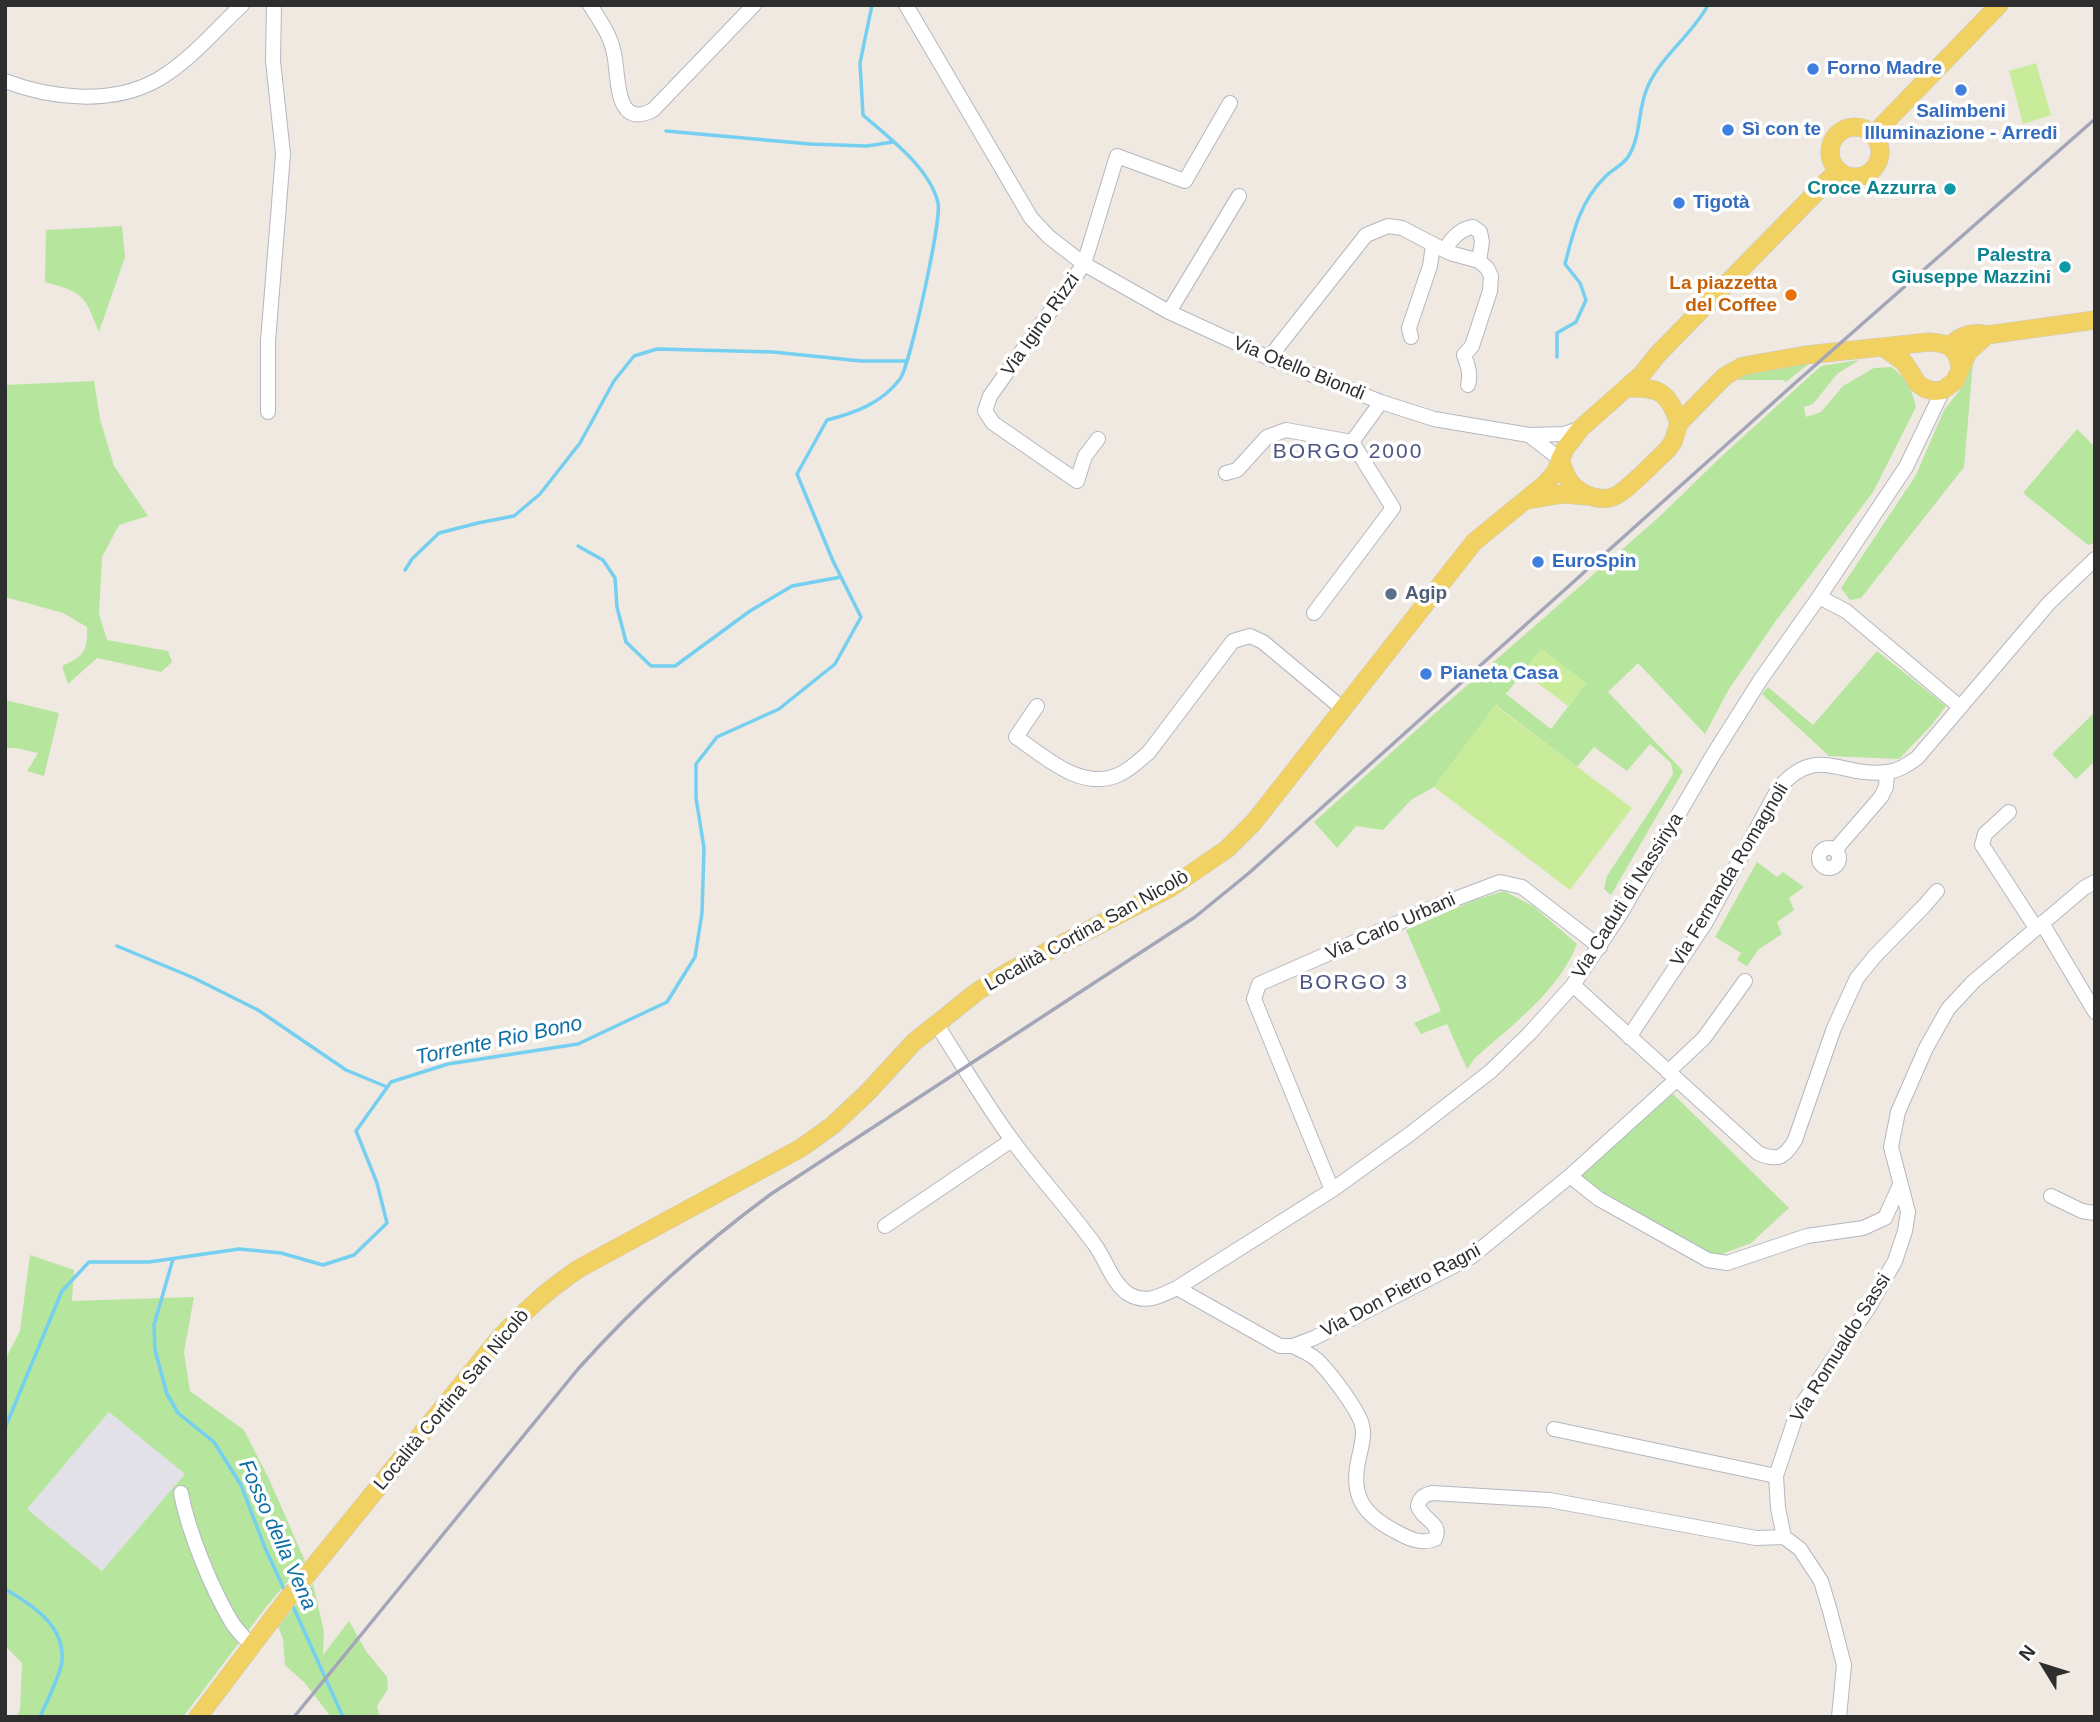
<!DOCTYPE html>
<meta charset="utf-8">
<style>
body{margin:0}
#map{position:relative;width:2100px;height:1722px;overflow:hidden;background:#efe9e1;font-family:Arial,sans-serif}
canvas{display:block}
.frame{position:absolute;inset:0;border:7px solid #2e2e2e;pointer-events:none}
.north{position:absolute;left:2009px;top:1631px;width:70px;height:70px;-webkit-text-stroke:5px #fff;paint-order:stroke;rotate:308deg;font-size:19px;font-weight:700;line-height:28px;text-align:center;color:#2e2e2e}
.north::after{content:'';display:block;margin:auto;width:24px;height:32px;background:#2e2e2e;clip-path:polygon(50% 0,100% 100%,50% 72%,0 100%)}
</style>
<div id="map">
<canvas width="2100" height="1722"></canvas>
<div class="frame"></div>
<div class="north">N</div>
</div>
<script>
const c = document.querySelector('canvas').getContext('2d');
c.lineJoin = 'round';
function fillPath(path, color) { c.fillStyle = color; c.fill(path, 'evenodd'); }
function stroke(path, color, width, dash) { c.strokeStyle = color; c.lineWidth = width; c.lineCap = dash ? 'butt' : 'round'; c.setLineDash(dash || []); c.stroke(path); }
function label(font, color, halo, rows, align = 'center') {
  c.font = font + ' Arial,sans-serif'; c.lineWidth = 7; c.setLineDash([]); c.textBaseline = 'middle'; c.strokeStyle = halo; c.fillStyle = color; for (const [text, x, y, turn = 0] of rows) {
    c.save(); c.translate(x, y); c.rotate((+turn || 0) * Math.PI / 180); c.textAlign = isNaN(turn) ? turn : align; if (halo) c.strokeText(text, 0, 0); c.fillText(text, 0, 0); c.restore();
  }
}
const industrial = new Path2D(`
 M109,1412L186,1474L102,1571L27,1509Z`);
const green = new Path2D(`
 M122,226L125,257L99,332C84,294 84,293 45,282L46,230Z
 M1859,360L1837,374L1813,404L1804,407L1806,417L1821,412L1843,386L1874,368L1892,367C1905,378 1913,391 1916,407L1873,492L1775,622L1729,689L1705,734L1638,663L1608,692L1683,771L1611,895L1604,889L1607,876L1657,800L1673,774L1671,763L1650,744L1627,771L1594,747L1577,767L1496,705L1434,787L1411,800L1383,830L1356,826L1337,848L1314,822L1432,716L1660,516L1723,455L1821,366ZM1541,649L1586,683L1551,729L1506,694Z
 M1811,362L1786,382L1783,380H1738L1752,370Z
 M1973,362L1964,467L1861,598L1850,600L1841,588L1916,475L1944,410L1960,390Z
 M94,381L100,419L114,466L148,516L119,525L102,557L99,614L107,640L168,651L172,662L161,672L97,658L68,684L62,666C83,656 88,653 87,627L63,613L5,597V385Z
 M2077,429L2095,447V543L2088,545L2023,493Z
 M1877,651L1946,706L1930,727L1899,759L1829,756L1762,694L1768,687L1813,725Z
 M5,700L59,713L44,776L27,771L38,753L16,748H5Z
 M2095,712V761L2076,779L2052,754Z
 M1757,862L1777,877L1783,872L1804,887L1789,898L1794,910L1777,922L1782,934L1759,949L1747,966L1737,960L1741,953L1715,937Z
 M1504,891L1533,906L1577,944C1559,991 1512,1025 1475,1058L1467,1069L1447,1024L1421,1034L1414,1023L1441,1011L1406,930L1475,900Z
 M1673,1094L1789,1208L1751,1243L1714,1257L1609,1201L1578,1176Z
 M30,1255L74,1270L72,1301L194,1297L184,1352L190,1391L244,1430L269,1479L305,1561L266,1607L183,1717H16L20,1710L22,1663L5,1646V1360L20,1331ZM109,1412L185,1474L102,1571L27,1509Z
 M313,1584L324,1632L323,1655L349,1621L366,1651L387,1677L388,1689L377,1706L380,1717H331L305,1683L285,1665L283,1639L278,1627Z`);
const pitch = new Path2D(`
 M2036,63L2051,115L2023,124L2009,71Z
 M1541,649L1586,683L1568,706L1523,672Z
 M1495,705L1632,808L1570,890L1434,787Z`);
const stream = new Path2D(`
 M666,131L810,144L867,146L893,142
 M1557,357V333L1576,322L1586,300L1580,283L1565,264C1573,233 1580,202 1604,178C1611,170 1622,166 1628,157C1642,135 1637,109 1648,86C1662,55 1692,35 1708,5
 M578,546L603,560L615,578L617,607L626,642L651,666H675L750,611L792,586L841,577
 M405,570L412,559L439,533L478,523L514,516L540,494L580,443L614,381L634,356L657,349L773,352L861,361H906
 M117,946L194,978L258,1010L346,1070L387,1087
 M173,1259L154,1325L155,1350L167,1394L178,1413L214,1442L241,1485L265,1548L285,1591
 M5,1428L62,1291L89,1262H149L239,1249L281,1253L323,1265L354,1255L387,1223L377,1183L356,1131L391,1082L448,1064L578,1044L667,1002L695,957L702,913L704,848L696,798V764L717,737L779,709L835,664L861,617L833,561L797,474L827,420C855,413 882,403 900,379C910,365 942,219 938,203C930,168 889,138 863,115L860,63L872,5
 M5,1589C32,1605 65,1625 62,1661C61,1674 46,1703 40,1717
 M292,1604L343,1717`);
const minor = new Path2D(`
 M590,5C599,19 609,33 613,49C620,72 612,131 653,110L754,5
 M906,5L1031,218L1049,237L1084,264L1169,312L1269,358L1381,402L1434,419L1529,435L1564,434L1581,428
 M5,81C52,99 112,105 157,80C189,62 215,30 242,5
 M1445,250C1451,239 1459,229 1473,227L1480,232L1482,242L1479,261
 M1169,312L1239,196
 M1411,337L1409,328L1430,266L1433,245
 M1269,358L1366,235L1388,226L1402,228L1450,253L1479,261L1487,268L1491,276L1490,291L1472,346L1464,355C1468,366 1471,374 1468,385
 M268,412V341L283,154L273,61L274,5
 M1530,436L1560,459
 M1098,439L1085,456L1077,481L993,423L985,411L990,396L1084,264L1117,156L1185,181L1230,103
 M1226,473L1237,470L1267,437L1286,430L1352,442L1381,402
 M1819,597L1846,611L1960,707
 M1314,613L1393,508L1352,442
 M1037,706L1016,737C1045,757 1081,791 1118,775C1130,770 1140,760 1149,752L1233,641L1250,636L1263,642L1343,709
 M2009,812L1985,834L1982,845L2036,928
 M1819 858a10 10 0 1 1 20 0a10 10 0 1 1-20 0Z
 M1835,850L1881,797L1886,787L1887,772
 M2042,923L2095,1012
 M1573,985L1758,1153C1778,1162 1785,1157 1795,1140L1834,1028L1857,978L1875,956L1925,905L1937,891
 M938,1022L942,1033C965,1069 987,1106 1012,1140C1038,1176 1069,1209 1095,1245C1106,1260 1112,1282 1127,1293C1145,1305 1160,1296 1177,1288L1332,1190L1410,1134L1491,1071L1530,1033L1573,985L1621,913L1713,755L1761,679L1819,597L1906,467L1943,390
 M1629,1037L1706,922L1778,789C1817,743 1840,778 1887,772C1898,771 1907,765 1917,758L2049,603L2095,559
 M1668,1072L1704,1038L1745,981
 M1570,1176L1599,1199L1708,1260L1727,1263L1807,1236L1863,1228L1885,1218L1900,1185
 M1332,1190L1254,999L1259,984L1439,905L1500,882L1522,887L1600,947
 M2051,1196L2082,1211L2095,1213
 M885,1226L1012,1140
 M1177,1288L1280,1346H1293L1314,1338L1471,1257L1570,1176L1676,1080
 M1293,1346C1302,1351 1314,1355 1320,1363C1331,1374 1359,1411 1362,1425C1365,1435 1361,1448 1359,1457C1350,1494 1362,1514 1395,1531C1407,1538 1421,1545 1435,1539C1443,1523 1422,1520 1418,1506C1420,1497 1424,1495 1432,1493L1549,1500L1756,1538L1784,1537L1800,1549L1821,1581L1830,1611L1844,1665L1839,1717
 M1554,1429L1776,1476
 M181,1493C188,1531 211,1587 231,1621C236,1630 245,1638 252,1646
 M1784,1537L1778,1508L1776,1476L1798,1410L1869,1307L1895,1261L1905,1231L1908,1212L1891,1147L1898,1112L1926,1048L1948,1009L1973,982L2084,888L2095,882`);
const major = new Path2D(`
 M1830 152a25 25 0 1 1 50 0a25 25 0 1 1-50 0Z
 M1873,135L1999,5
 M1949,346C1960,336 1973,331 1987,335L2095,320
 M1883,347L1904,362L1918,384L1926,389L1934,391L1943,390L1955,381L1968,352L1987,335
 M1679,423L1725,376L1743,366L1806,355L1929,342C1948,343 1957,347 1960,367
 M1560,459C1563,468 1565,477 1572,484C1582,496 1603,503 1617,495C1631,487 1654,462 1667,450L1673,442L1679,423C1668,392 1660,387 1628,388
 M1527,500L1563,494L1586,496
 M198,1717L285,1602L497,1341C522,1313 548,1289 580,1268L801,1148L833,1125L867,1093L914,1042L978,991L1008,972L1170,888L1227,849L1254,822L1474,542L1545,484L1555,473L1565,449L1581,428L1642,374L1658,354L1838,170`);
const rail = new Path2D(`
 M294,1717L578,1369C638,1302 699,1247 771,1194L1195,917L1249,873L1794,384L2095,119`);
const markers = [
 [1813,69,7,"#3f7fe0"],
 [1961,90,7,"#3f7fe0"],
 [1728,130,7,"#3f7fe0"],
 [1950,189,7,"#0f9aa8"],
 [1679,203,7,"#3f7fe0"],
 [2065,267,7,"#0f9aa8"],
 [1791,295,7,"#e8710a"],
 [1538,562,7,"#3f7fe0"],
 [1391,594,7,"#5c6f8a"],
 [1426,674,7,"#3f7fe0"]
];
const shopNames = [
 ["Forno Madre",1827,69],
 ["Salimbeni",1961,112,"center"],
 ["Illuminazione - Arredi",1961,134,"center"],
 ["Sì con te",1742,130],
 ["Tigotà",1693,203],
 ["EuroSpin",1552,562],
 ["Pianeta Casa",1440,674]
];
const cultureNames = [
 ["Croce Azzurra",1936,189],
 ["Palestra",2051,256],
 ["Giuseppe Mazzini",2051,278]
];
const foodNames = [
 ["La piazzetta",1777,284],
 ["del Coffee",1777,306]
];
const streetNames = [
 ["Via Igino Rizzi",1041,325,-55],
 ["Via Otello Biondi",1299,369,22],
 ["Via Fernanda Romagnoli",1730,875,-59],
 ["Via Caduti di Nassiriya",1628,896,-58],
 ["Via Carlo Urbani",1391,927,-24],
 ["Località Cortina San Nicolò",1087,931,-29],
 ["Via Don Pietro Ragni",1401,1291,-28],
 ["Via Romualdo Sassi",1841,1348,-58],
 ["Località Cortina San Nicolò",452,1400,-50]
];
const serviceNames = [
 ["Agip",1405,594]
];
const neighbourhoodNames = [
 ["BORGO 2000",1348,452],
 ["BORGO 3",1354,983]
];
const waterNames = [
 ["Torrente Rio Bono",499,1041,-12],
 ["Fosso della Vena",277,1535,66]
];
fillPath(industrial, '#e3e1e8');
fillPath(green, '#b6e59e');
fillPath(pitch, '#c9ec9a');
stroke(stream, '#75cff0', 3.5);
stroke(minor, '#b4b7c1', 16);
stroke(major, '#c9c9c9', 19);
stroke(minor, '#fff', 14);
stroke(major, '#f2d163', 18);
stroke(rail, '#a3a6b8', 3.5);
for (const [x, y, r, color] of markers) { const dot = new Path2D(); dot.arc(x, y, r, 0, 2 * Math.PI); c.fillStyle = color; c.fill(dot); stroke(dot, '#fff', 2.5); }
label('bold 19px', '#366cbe', '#fff', shopNames, 'left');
label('bold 19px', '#0d838f', '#fff', cultureNames, 'right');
label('bold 19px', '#c56008', '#fff', foodNames, 'right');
label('19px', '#2e2e2e', '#fff', streetNames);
label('bold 19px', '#4e5e75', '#fff', serviceNames, 'left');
c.letterSpacing = '2px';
label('21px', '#4d5680', '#fff', neighbourhoodNames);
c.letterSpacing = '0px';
label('italic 21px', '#0d6fa3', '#fff', waterNames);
</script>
